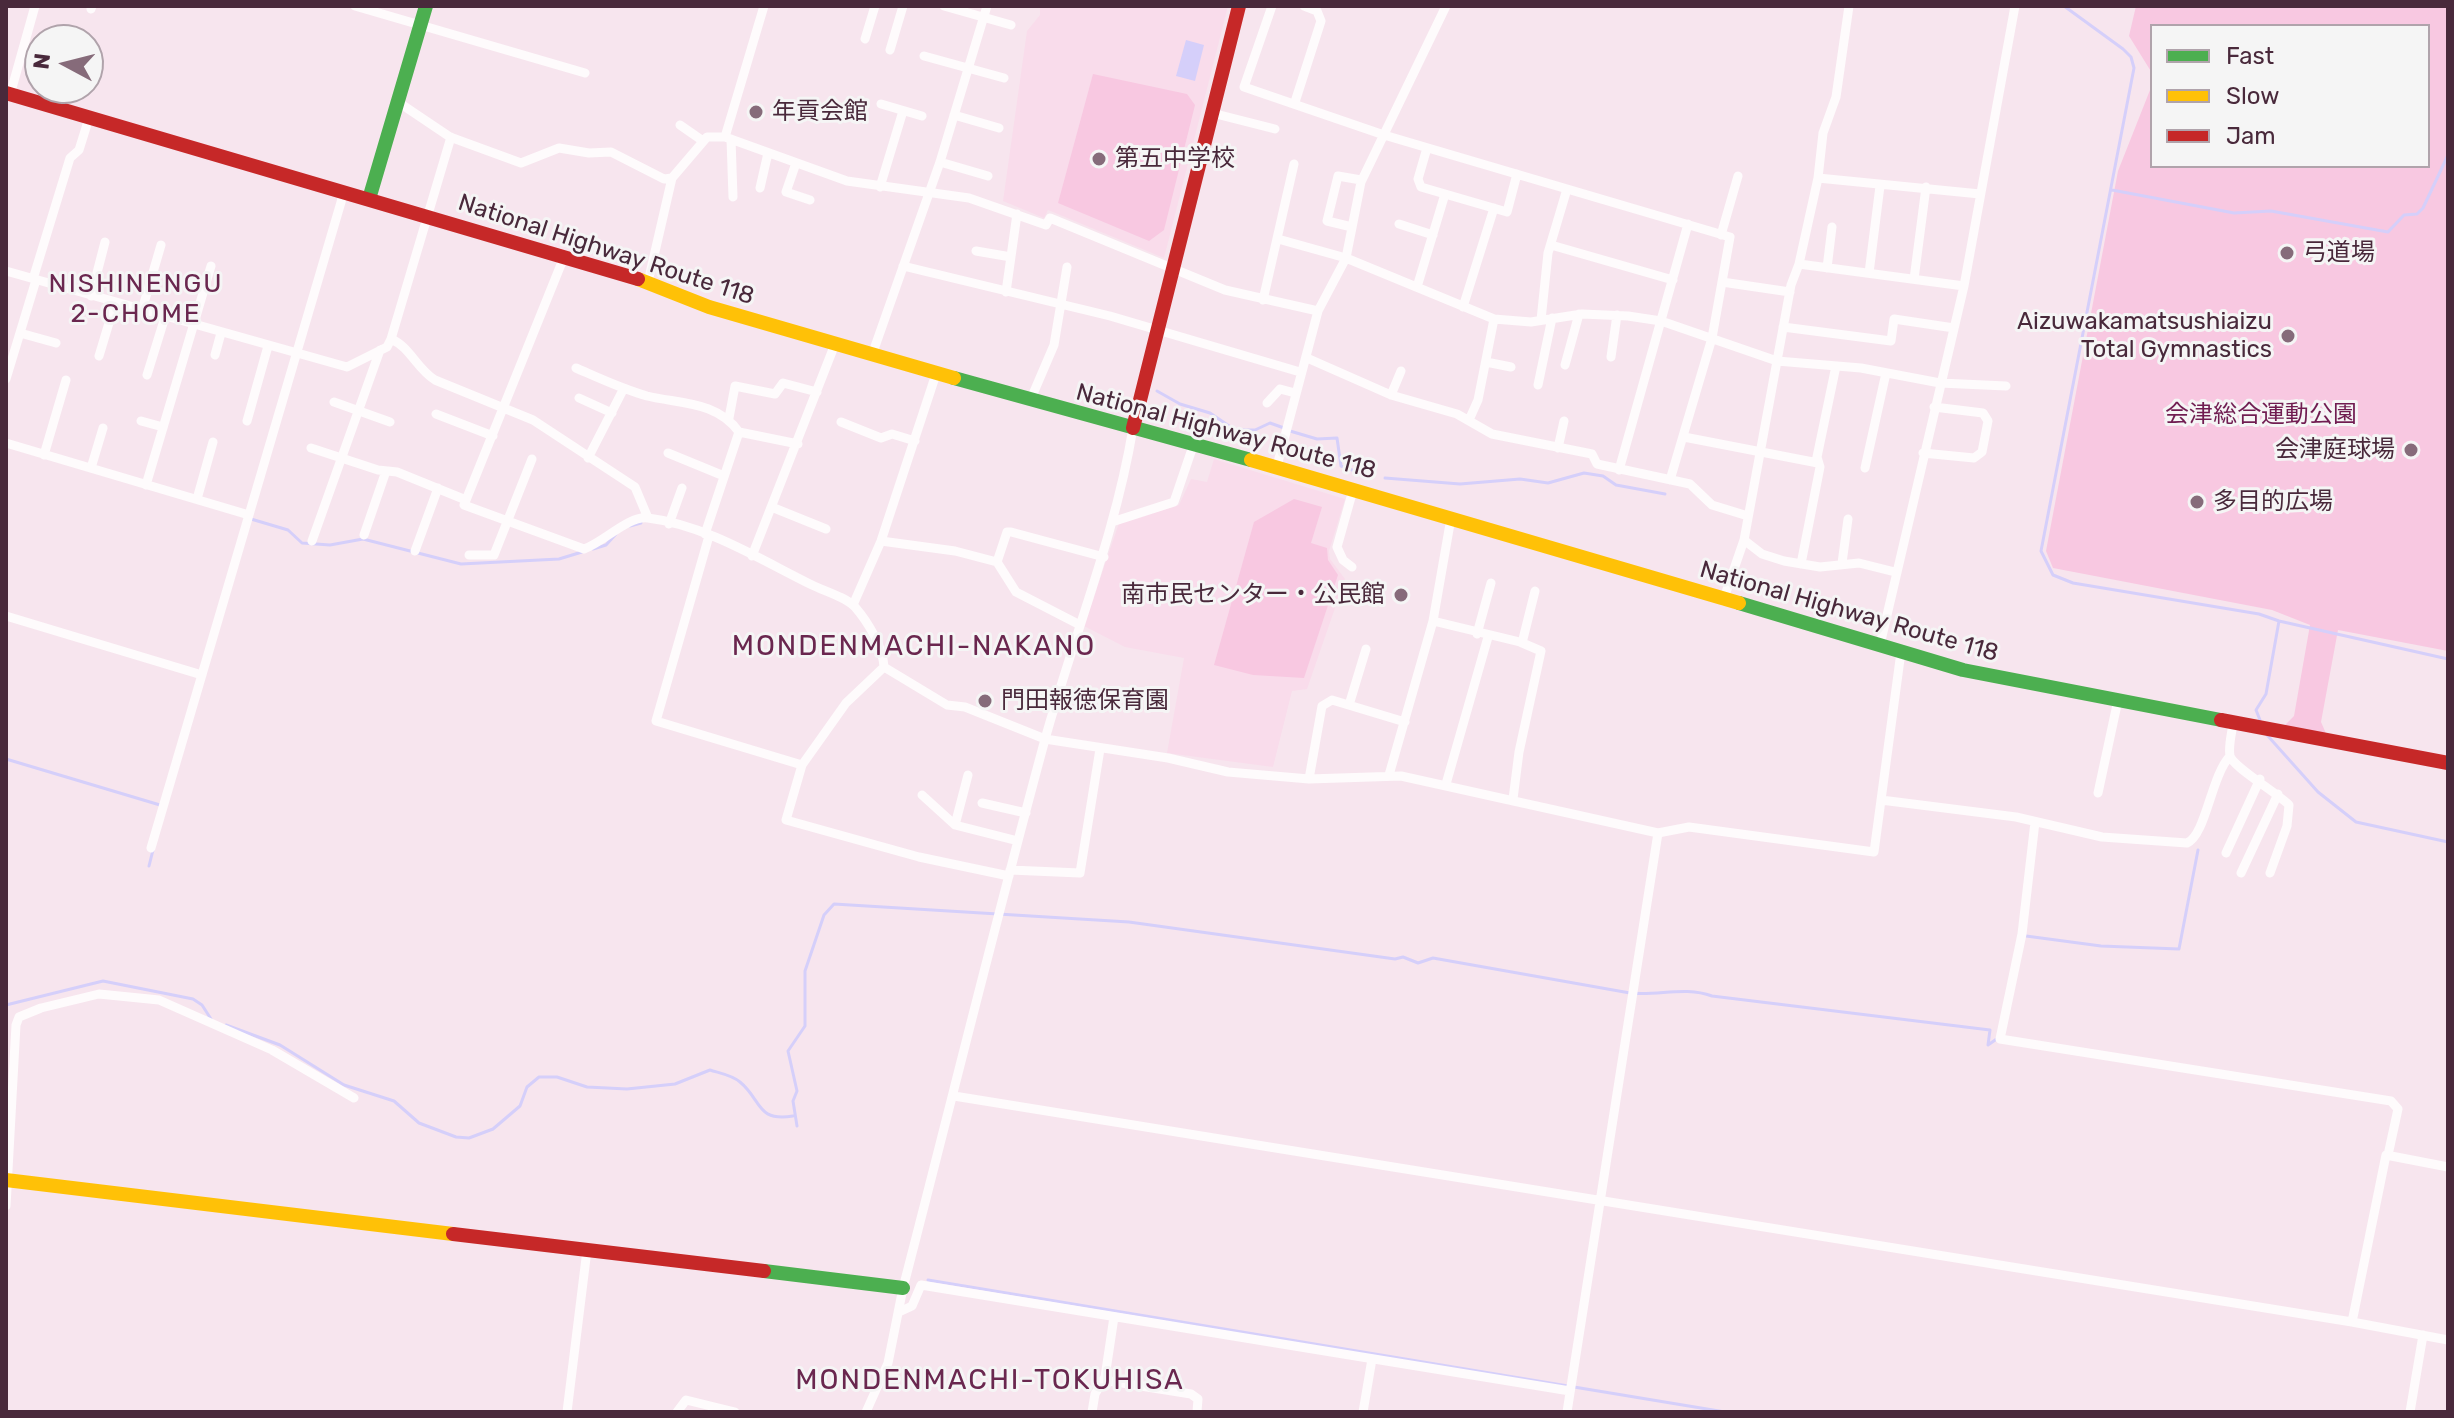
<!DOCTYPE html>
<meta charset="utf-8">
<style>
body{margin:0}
#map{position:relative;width:2454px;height:1418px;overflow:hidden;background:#f7e5ee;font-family:Rubik,sans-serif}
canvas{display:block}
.frame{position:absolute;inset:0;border:8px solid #49293b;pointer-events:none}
.legend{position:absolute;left:2150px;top:24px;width:280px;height:144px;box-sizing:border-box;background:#f5f5f5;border:2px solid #b0a3ab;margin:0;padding:10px 14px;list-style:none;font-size:24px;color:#49293b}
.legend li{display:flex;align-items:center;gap:16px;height:40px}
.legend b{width:40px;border:2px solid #b0a3ab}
.north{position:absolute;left:24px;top:24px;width:80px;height:80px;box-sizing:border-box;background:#f5f5f5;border:2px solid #b0a3ab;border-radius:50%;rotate:277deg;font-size:22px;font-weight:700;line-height:32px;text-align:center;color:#49293b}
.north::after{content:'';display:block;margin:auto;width:28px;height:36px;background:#866b7a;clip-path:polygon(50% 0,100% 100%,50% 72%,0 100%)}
</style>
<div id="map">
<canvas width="2454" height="1418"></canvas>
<div class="frame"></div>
<ul class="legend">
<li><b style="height:10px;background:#4caf50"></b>Fast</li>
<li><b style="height:10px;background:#ffc107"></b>Slow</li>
<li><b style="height:10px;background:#c62828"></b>Jam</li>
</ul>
<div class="north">N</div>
</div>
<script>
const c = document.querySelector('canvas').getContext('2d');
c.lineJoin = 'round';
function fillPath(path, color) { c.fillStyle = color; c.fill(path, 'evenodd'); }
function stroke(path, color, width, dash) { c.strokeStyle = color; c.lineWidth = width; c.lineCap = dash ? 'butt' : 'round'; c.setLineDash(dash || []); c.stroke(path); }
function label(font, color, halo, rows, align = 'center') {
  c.font = font + ' Rubik,"Noto Sans JP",sans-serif'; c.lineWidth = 6; c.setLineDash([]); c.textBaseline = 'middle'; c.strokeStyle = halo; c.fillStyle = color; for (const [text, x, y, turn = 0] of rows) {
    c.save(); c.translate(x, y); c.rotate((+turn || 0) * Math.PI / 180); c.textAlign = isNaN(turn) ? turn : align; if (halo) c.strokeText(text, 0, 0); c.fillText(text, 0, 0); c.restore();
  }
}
const built = new Path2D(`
 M1040,6H1228L1164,258L1048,210L1044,218L1003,201L1027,31L1040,15Z
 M1214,459L1345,499L1329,551L1330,559L1345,579L1307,689L1292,691L1273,767L1167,753L1184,658L1125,647L1084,626L1119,523L1179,505L1191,479L1207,482Z`);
const green = new Path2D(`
 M2136,6H2448V651L2338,630L2321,722L2328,738L2281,729L2294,716L2310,625L2272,610L2053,568L2046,551L2118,171L2152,85V166H2428V26H2152V73L2129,36Z
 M1093,74L1187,94L1195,105L1164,230L1149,241L1058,203Z
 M1294,499L1322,507L1311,543L1327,548L1328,560L1338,575L1304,678L1253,675L1214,665L1254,522Z`);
const water = new Path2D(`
 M1186,40L1204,45L1195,81L1176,76Z`);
const stream = new Path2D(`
 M2064,6L2123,49L2131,57L2134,68L2041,551L2053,575L2073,583L2259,614L2279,621L2448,659
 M2112,190L2234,213L2271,211L2388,232L2404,215L2417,214L2423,208L2448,155
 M1157,391L1180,404L1210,413L1235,430H1255L1270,423L1284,428
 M1290,431L1317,439L1337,438L1341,466L1352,470
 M1385,478L1460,484L1520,479L1548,483L1584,473L1603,476L1616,485L1665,494
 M251,519L288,530L302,543L330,545L363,539L461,564L559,559L582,552
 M630,526L641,523
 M593,549L606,545L616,534
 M2260,720L2256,710L2266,694L2279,621
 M2267,735L2318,792L2356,822L2448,842
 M6,759L160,805
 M149,866L153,850
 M2026,936L2101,946L2179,949L2198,850
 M6,1005L103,981L193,999L202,1005L211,1019
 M226,1025L280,1045L344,1085L394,1101L419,1123L456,1137L469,1138L493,1129L520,1106L527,1087L539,1077H557L587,1087L627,1089L675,1084L710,1070C719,1073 732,1075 740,1082C762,1100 756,1122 793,1116
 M797,1126L793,1101L797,1091L788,1051L805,1026V971L824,915L834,904L1129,922L1395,959L1403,957L1418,963L1433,958L1630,993C1659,996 1685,986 1712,996L1990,1030L1988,1045L1998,1038
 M928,1280L1725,1412`);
const street = new Path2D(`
 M355,6L585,73
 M944,6L1011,25
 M1272,6L1244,87L1384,135L1730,237L1712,338L1670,480
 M91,9L92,6
 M865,39L875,6
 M890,50L903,6
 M924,56L1004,78
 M10,95L35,6
 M398,102L450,137L521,163L559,148L589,153L611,152L664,179L672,178L707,137H725L847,181L969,198L1046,225L1050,218L1225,290L1318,311
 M1295,102L1321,21L1317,11L1304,6
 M881,104L922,116
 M1212,113L1275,129
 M954,115L999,128
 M680,125L703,141
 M725,137L764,6
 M731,139L733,197
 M1427,148L1418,179L1421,187L1507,212L1517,174
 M940,162L988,176
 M796,163L786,192L810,200
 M1818,178L1980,194
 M880,187L903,111
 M760,188L768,153
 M1399,224L1433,235
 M1352,227L1327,221L1338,176L1361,180
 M1721,235L1738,176
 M1278,239L1346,258L1494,319L1531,322L1582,314L1628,316L1661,321L1777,361L1861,368L1940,383L2006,386
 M1551,245L1673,280
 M976,251L1011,257
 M564,257L464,505L584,549C604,542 629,515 648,518C706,525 761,560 812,585C824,591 846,597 855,607C868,622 883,647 884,667L846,703L802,765
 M1799,264L1964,286
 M903,266L1110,316L1300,372
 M1827,268L1832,227
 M6,271L347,367L387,347L391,339L451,137
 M1869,273L1880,186
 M33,279L70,158L79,150L89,118
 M1914,279L1926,187
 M648,282L672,178
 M1722,282L1790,292
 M1417,287L1445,194
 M1006,292L1017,214
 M91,296L105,242
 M1263,300L1294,164
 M1463,307L1494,208
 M142,310L161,245
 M1541,320L1548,253L1567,189
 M1783,327L1891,341L1894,319L1954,328
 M20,333L56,343
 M391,339C410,347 417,369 435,380L533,420L635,487L648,518
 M215,355L221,333
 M872,355L940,162L987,6
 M99,356L115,303
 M1611,357L1617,315
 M1307,358L1391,395L1457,414L1492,434L1592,454L1597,464L1690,484L1712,505L1748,516
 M1486,362L1511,367
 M1565,365L1579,314
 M576,368C599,378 622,389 647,396C680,404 717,401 739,432L705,534
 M147,375L165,317
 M6,379L36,280
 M1538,385L1552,318
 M1391,395L1401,371
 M579,398L612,413
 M1030,401L1054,345L1067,267
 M334,402L390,422
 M1267,403L1280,389L1295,393
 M436,414L493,436
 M729,418L735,386L775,394L783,383L817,392
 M1469,420L1478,400L1494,319
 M141,421L163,427
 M247,421L268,346
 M841,422L881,438L892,434L915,441
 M739,432L798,444
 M1684,437L1818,463
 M6,443L249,515
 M311,448L378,470L397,472L466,500
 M1558,448L1564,421
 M668,453L724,476
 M1923,453L1974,458L1982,452L1988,421L1983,413L1934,407
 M44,455L66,380
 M588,458L624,388
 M1277,466L1318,311L1346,258L1361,182L1446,6
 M91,468L103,428
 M1865,468L1886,373
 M1619,470L1688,224
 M146,485L211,266
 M197,499L213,442
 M774,508L826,529
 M1115,521L1174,502L1193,446
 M669,524L682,488
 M364,535L386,471
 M709,536L656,721L802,765L786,820L919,857L1009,876
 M1744,540L1762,554L1784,561L1820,567L1859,563L1895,572
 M312,541L380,350
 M881,541L955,551L997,562L1016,592L1080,625
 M415,551L438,488
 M469,555H494L532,459
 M752,556L835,344
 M997,562L1007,532H1011L1104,557
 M1842,563L1848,519
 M1801,564L1820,467L1817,457L1836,366
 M1352,567L1343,560L1337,547L1353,490
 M1723,601L1744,540L1791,285L1799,264L1818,178L1823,133L1836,97L1849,6
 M853,605L881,541L936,374
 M6,616L202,675
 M1433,621L1520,642L1541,651L1519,752L1513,799
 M1477,634L1491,583
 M1522,643L1535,591
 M1880,645L1964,286L2015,6
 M884,667L947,705L965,707L1045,739L1168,758L1228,772L1309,779L1401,776L1658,833L1689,827L1874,852L1901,652
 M1349,705L1366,649
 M2233,723C2232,733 2228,746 2230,756C2233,767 2276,792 2289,805L2287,826L2270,873
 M1389,775L1433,621L1451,518
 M1309,779L1322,706L1332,700L1405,722
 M1446,784L1488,637
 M2098,793L2118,700
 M922,795L955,825L1018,841
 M1881,800L2016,817L2102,837L2187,843C2206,835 2211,776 2230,756
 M982,803L1026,813
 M2035,822L2022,934L2000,1039L2391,1101L2398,1109L2388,1155
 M955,825L968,775
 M151,848L344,192
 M2226,853L2260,779
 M1010,870L1080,873L1100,749
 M2241,873L2278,794
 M954,1096L2352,1322L2386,1155L2448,1167
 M6,1206L16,1025L19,1017L41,1008L99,994L159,1000L272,1050L354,1098
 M899,1312L912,1306L921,1285L1570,1391
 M2352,1322L2448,1340
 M1103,1380L1191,1394L1198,1399L1197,1412
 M567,1412L587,1250
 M677,1412L686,1400L735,1412
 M866,1412L888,1363L903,1288C950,1107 995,924 1044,743C1073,637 1115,537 1133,428
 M1092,1412L1095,1394L1105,1377L1114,1317
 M1363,1412L1372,1359
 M1567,1412L1658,833
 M2410,1412L2423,1335`);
const fast = new Path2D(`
 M369,199L426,6
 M954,378L1251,460
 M1739,603L1963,670L2221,720
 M764,1271L903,1288`);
const slow = new Path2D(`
 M638,279L709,307L954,378
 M1251,460L1739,603
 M6,1180L453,1234`);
const jam = new Path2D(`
 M6,93L638,279
 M1133,428L1239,6
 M2221,720L2448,763
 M453,1234L764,1271`);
const markers = [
 [756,112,8,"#866b7a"],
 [1099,159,8,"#866b7a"],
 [2287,253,8,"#866b7a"],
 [2288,336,8,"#866b7a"],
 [2411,450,8,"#866b7a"],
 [2197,502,8,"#866b7a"],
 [1401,595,8,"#866b7a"],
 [985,701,8,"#866b7a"]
];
const poiNames = [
 ["年貢会館",772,112],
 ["第五中学校",1115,159],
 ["弓道場",2303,253],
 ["Aizuwakamatsushiaizu",2272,322,"right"],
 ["Total Gymnastics",2272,350,"right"],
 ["会津庭球場",2395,450,"right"],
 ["多目的広場",2213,502],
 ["南市民センター・公民館",1385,595,"right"],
 ["門田報徳保育園",1001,701]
];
const streetNames = [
 ["National Highway Route 118",606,250,18],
 ["National Highway Route 118",1226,432,15],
 ["National Highway Route 118",1849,612,16]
];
const parkNames = [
 ["会津総合運動公園",2261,415]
];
const neighbourhoodNames = [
 ["NISHINENGU",136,284],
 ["2-CHOME",136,314]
];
const quarterNames = [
 ["MONDENMACHI-NAKANO",914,647],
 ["MONDENMACHI-TOKUHISA",990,1381]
];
fillPath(built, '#f9dceb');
fillPath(green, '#f8c8e1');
fillPath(water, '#d5cffa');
stroke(stream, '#d5cffa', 3);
stroke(street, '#fefbfc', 9);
stroke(fast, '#4caf50', 14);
stroke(slow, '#ffc107', 14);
stroke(jam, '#c62828', 14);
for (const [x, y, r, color] of markers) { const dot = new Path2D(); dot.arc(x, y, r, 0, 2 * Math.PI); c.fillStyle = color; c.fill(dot); stroke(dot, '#f5f5f5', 3); }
label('24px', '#49293b', '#f5f5f5', poiNames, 'left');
label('24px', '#49293b', '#f5f5f5', streetNames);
label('24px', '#701c51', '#f5f5f5', parkNames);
c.letterSpacing = '2px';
label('26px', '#6a274f', '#f5f5f5', neighbourhoodNames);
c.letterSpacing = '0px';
c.letterSpacing = '2px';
label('28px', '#6a274f', '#f5f5f5', quarterNames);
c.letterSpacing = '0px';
</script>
